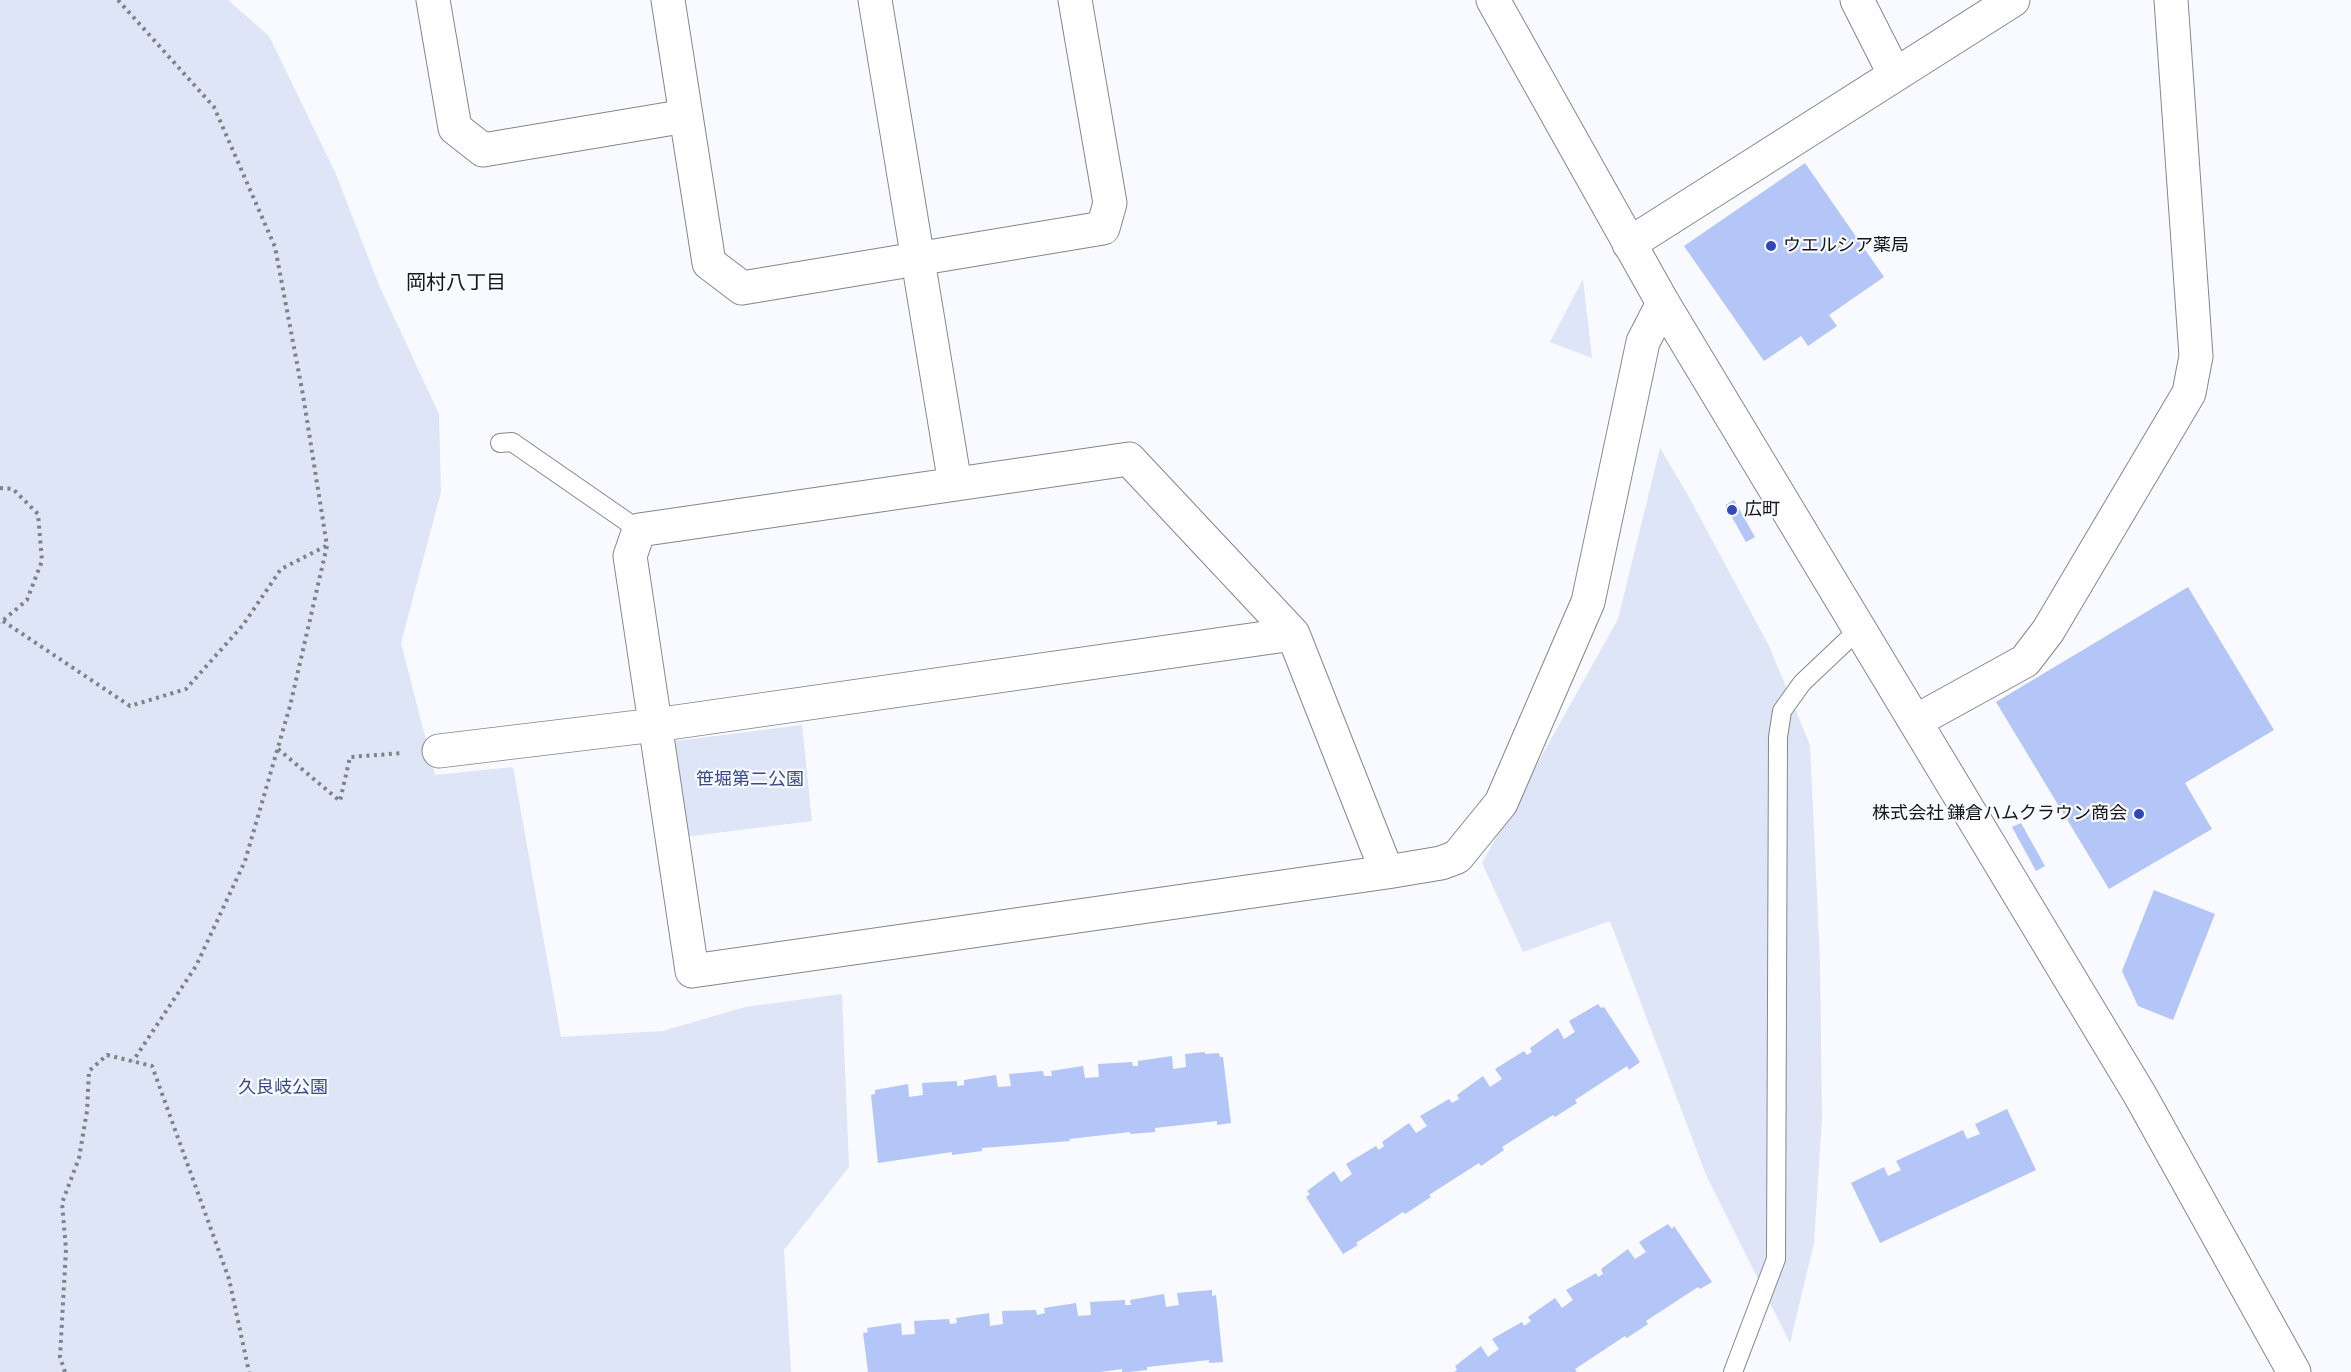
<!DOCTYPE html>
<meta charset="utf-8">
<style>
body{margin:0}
canvas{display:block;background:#f8faff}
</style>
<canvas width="2351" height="1372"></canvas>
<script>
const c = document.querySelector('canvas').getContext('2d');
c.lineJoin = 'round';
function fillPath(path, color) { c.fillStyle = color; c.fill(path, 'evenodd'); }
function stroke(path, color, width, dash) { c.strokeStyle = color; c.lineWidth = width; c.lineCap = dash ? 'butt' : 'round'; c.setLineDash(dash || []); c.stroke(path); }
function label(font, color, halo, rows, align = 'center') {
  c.font = font + ' "Alegreya Sans","Noto Sans JP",sans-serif'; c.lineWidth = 4.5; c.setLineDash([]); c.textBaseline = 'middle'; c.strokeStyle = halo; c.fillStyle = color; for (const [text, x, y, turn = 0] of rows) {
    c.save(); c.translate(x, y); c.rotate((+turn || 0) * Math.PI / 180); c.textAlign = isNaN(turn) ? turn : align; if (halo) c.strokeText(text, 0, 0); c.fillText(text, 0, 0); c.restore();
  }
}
const green = new Path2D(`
 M0,0H228L269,36L335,172L379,285L439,414L441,492L401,643L435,775L513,767L561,1037L663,1031L745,1007L842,994L849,1167L784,1250L791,1372H0Z
 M1583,279L1592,358L1550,342Z
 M1660,448L1689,497L1769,646L1810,745L1820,962L1822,1118L1814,1243L1790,1343L1706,1175L1610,921L1523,952L1482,863L1618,619Z
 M802,725L812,821L676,838L668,742Z`);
const building = new Path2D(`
 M1805,163L1884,277L1829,315L1837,326L1808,346L1801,336L1764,361L1684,246Z
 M1734,500L1755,537L1746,542L1725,505Z
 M2188,587L2274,730L2185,783L2212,829L2109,889L1996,702Z
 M2021,823L2045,866L2036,871L2012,827Z
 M2154,890L2215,914L2173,1020L2138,1006L2122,971Z
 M1598,1004L1601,1008L1604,1007L1640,1062L1629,1070L1627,1066L1575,1100L1577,1103L1555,1117L1553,1115L1502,1147L1504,1150L1481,1166L1479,1163L1429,1195L1431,1197L1405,1214L1403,1212L1356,1243L1358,1245L1343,1254L1306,1197L1310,1194L1307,1191L1334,1171L1341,1182L1352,1174L1346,1164L1376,1146L1379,1150L1384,1146L1382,1142L1409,1123L1416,1133L1427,1126L1420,1116L1449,1099L1452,1103L1459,1099L1457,1095L1483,1076L1490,1087L1502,1079L1495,1069L1524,1051L1527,1055L1532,1052L1530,1048L1558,1028L1564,1039L1575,1032L1569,1021Z
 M1205,1052V1054L1219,1053L1220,1057H1223L1231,1123L1217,1125V1121L1155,1128V1132L1130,1134V1132L1069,1139L1070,1141L982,1148V1151L952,1155V1152L878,1163L871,1095L875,1094V1090L908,1084L909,1097L923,1095L922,1083L957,1081V1086L964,1085V1080L996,1075L998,1087L1011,1086L1009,1074L1043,1071L1044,1076H1052L1051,1071L1083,1066L1085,1078L1099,1077L1098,1064L1132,1062L1133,1066H1138V1061L1172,1056L1173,1069L1186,1067L1185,1054Z
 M2007,1109L2036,1170L1880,1243L1851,1183L1884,1167L1888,1176L1901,1170L1896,1161L1963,1130L1967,1139L1980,1134L1975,1124Z
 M1668,1224L1672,1229L1674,1226L1712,1282L1700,1289L1698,1287L1646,1321L1648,1324L1627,1338L1625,1336L1575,1369L1577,1372H1454L1457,1370L1455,1366L1481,1346L1488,1357L1499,1349L1492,1339L1522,1322L1524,1326L1531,1321L1528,1317L1555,1298L1562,1308L1573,1300L1566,1290L1596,1273L1598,1277L1603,1274L1601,1269L1628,1249L1635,1259L1646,1252L1639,1242Z
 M1212,1290V1296L1216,1295L1223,1362L1209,1363V1360L1147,1367V1370L1129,1372H1122V1369L1100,1372H868L863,1333L868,1332L867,1328L901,1323L902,1335L915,1334L914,1321L949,1319L950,1324L957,1323L956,1318L989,1313L990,1326L1003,1324L1002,1311L1036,1310L1037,1315L1045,1313L1044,1308L1076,1303L1078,1316L1091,1315L1090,1302L1125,1300V1305H1131L1130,1300L1164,1294L1166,1307L1179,1305L1177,1293Z`);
const path = new Path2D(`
 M118,0L214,107L275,247L303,395L327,546L290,706L245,861L196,966L133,1061
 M0,488L13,489L38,514L42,561L27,600L0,623
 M3,621L130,706L186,689L243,625L281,569L326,546
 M278,749L340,801L350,757L403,753
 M65,1372L60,1357L66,1249L62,1203L79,1158L87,1111L89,1071L107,1055L152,1066L229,1279L249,1372`);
const service = new Path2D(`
 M500,443L512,442L639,530
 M1733,1372L1776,1259L1778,737L1782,711L1802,683L1859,629`);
const minor = new Path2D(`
 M433,0L455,128L483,150L686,116
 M668,0L709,263L742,288L1103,228L1110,203L1075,0
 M875,0L955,484
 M1857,0L1895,75
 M1629,244L2013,0
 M439,751L655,725L1293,634
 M1387,872L1293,634L1129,459L639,530L630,556L692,971L1387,872L1441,863L1457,857L1501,803L1588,602L1643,342L1663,303`);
const tertiary = new Path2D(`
 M1493,0L1663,303L2140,1095L2294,1372
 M1916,721L2025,661L2048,631L2189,393L2196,356L2171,0`);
const markers = [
 [1771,246,6,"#3347b9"],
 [1732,510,6,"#3347b9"],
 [2139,814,6,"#3347b9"]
];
const poiNames = [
 ["ウエルシア薬局",1783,246],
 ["広町",1744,510],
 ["株式会社 鎌倉ハムクラウン商会",2127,814,"right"]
];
const parkNames = [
 ["笹堀第二公園",750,780],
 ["久良岐公園",283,1088]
];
const neighbourhoodNames = [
 ["岡村八丁目",456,283]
];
fillPath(green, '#dee5f7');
fillPath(building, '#b4c5f8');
stroke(service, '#84878d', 20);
stroke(minor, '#84878d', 35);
stroke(tertiary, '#84878d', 35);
stroke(path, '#818286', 4, [3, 4.5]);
stroke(service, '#fff', 18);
stroke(minor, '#fff', 33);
stroke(tertiary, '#fff', 33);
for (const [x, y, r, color] of markers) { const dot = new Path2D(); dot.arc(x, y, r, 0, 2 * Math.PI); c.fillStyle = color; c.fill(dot); stroke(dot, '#f8faff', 2); }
label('18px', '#151618', '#f8faff', poiNames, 'left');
label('18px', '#394a88', '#f8faff', parkNames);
label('20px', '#151618', '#f8faff', neighbourhoodNames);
</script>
